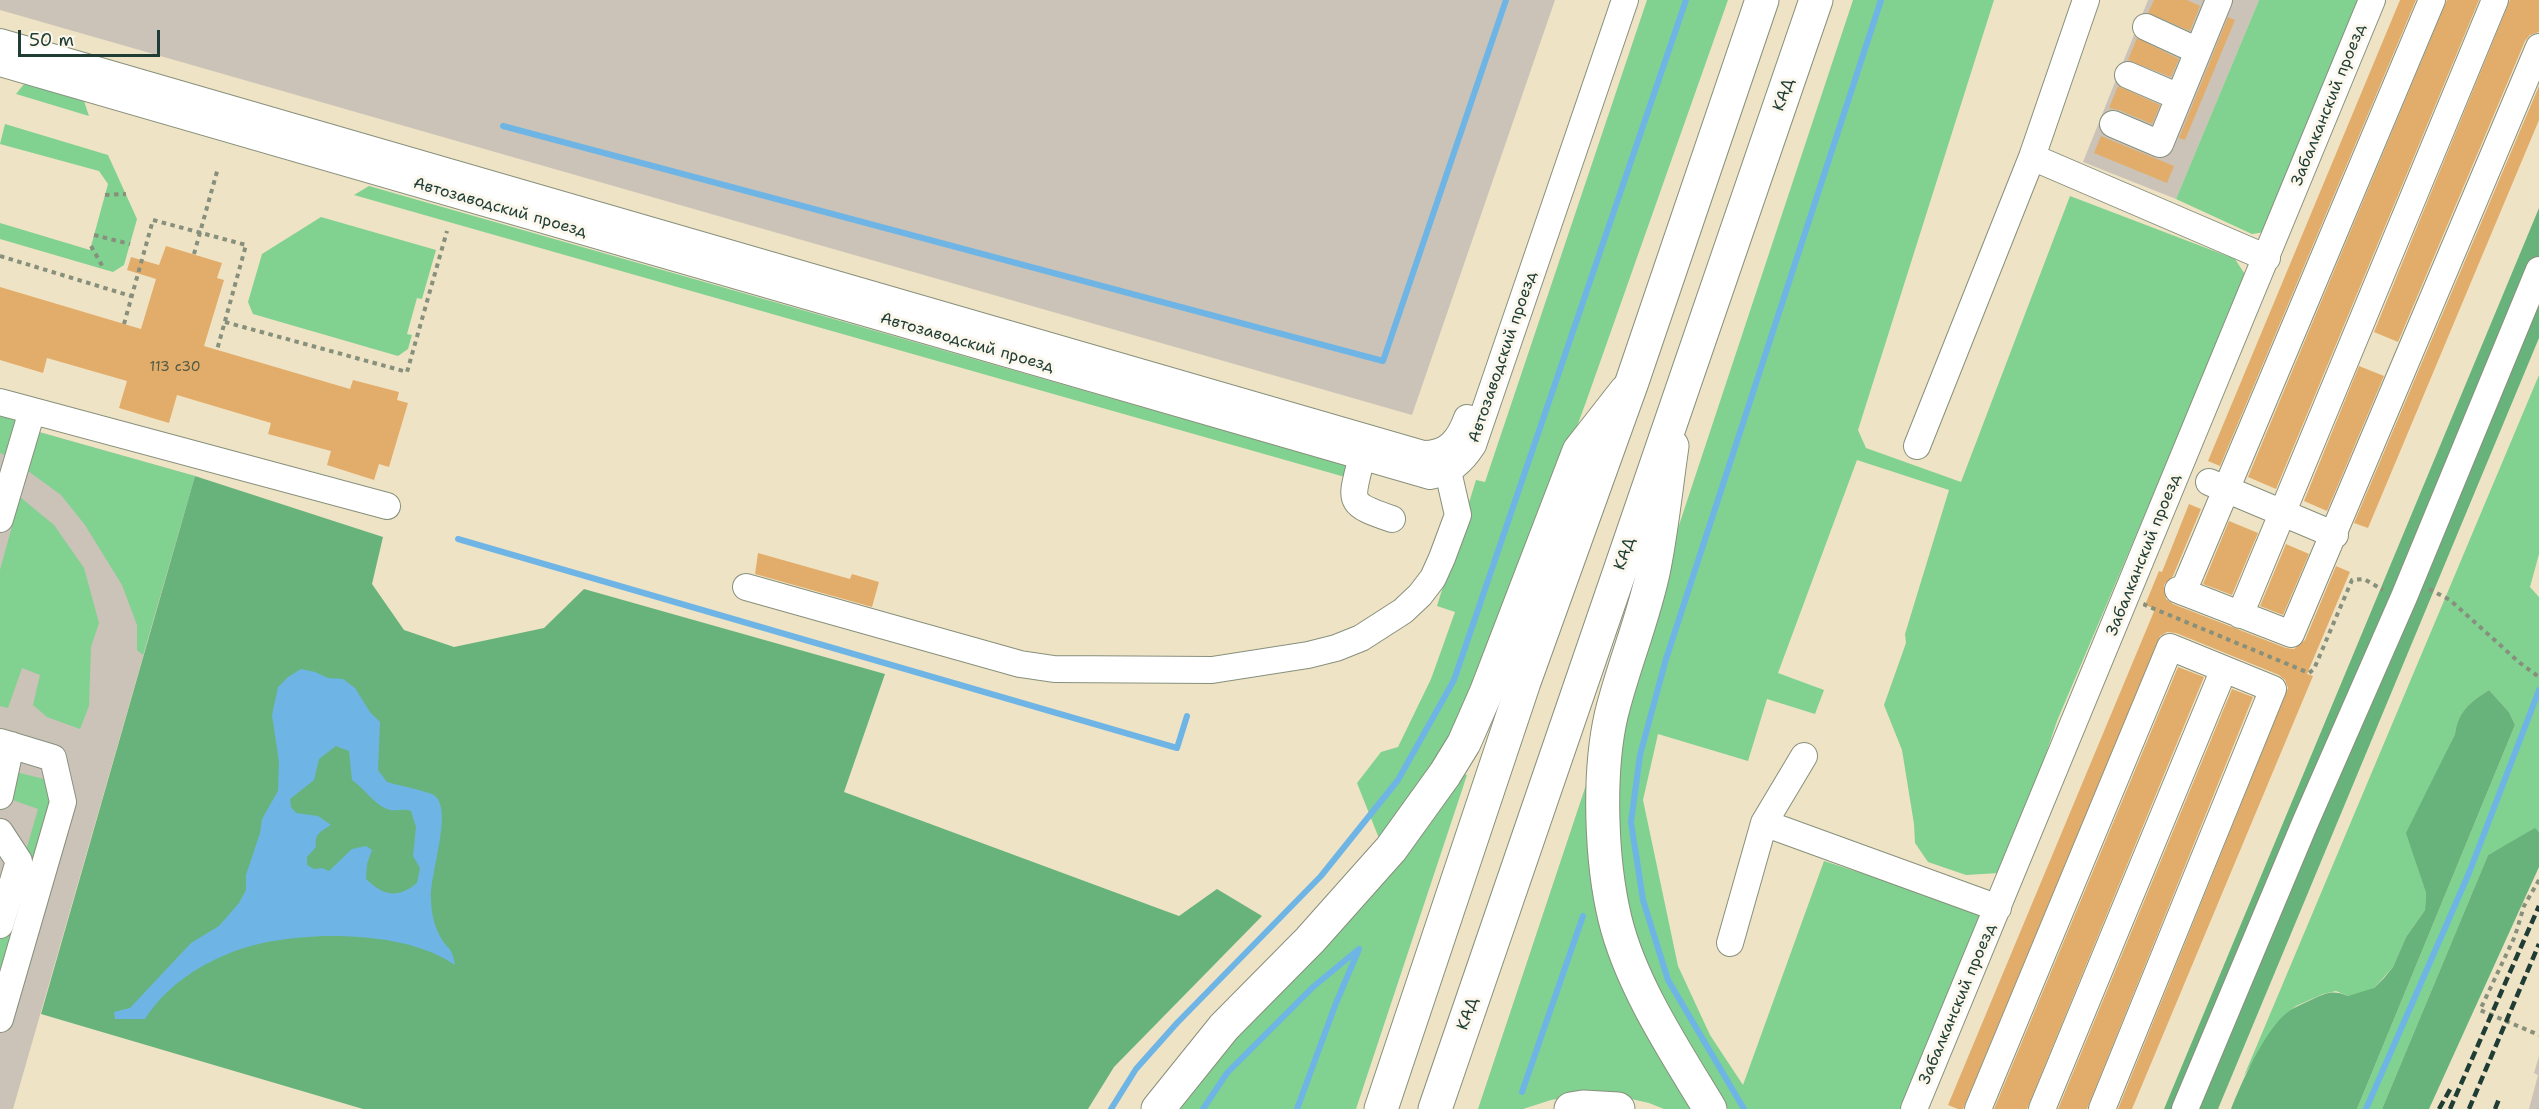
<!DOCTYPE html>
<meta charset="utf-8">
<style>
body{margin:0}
#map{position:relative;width:2539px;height:1109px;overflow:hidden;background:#efe3c5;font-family:"Shantell Sans",sans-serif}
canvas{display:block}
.scale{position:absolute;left:18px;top:30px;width:142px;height:27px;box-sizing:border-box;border:3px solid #1f3d34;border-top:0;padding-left:8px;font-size:18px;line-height:21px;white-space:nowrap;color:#1f3d34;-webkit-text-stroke:4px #fbf7ec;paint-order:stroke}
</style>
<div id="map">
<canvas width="2539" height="1109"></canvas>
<div class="scale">50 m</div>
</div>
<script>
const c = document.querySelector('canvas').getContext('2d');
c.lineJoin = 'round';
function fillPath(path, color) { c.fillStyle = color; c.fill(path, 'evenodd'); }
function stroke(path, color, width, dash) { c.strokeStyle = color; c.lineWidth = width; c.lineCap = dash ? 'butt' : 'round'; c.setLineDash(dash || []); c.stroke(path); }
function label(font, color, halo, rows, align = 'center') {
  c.font = font + ' "Shantell Sans",sans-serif'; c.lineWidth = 6; c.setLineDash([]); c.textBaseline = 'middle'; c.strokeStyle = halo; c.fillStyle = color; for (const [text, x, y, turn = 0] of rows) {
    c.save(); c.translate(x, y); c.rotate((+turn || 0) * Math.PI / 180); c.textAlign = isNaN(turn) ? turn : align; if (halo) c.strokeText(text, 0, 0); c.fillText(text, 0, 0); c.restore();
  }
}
const industrial = new Path2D(`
 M0,0H1555L1412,415L0,10Z
 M2148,0H2259L2176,199L2083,162Z
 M0,421L195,476L13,1109H0Z
 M2539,1056V1109H2529L2538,1075L2534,1073Z`);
const green = new Path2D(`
 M1647,0H1728L1586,402L1492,656L1448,752L1382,846L1357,783L1381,752L1398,747L1431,679L1455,612L1437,606L1476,480L1485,482Z
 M1853,0H1994L1858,430L1866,448L1961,482L2070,196L2235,259L2246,276L2057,721L2014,848L1999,873L1966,875L1928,862L1915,843L1914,824L1902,750L1884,705L1906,643L1905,634L1949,490L1857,460L1778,673L1824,690L1815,714L1767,699L1748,761L1658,734L1643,800L1678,966L1710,1035L1743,1085L1824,861L1976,910L1983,919L1905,1109H1728L1649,985L1618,871L1614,788L1637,652Z
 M2259,0H2366L2265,232L2252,234L2176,199Z
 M24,84L84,101L89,116L16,94Z
 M5,124L108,155L137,219L124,265L113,272L0,239V223L90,250L108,184L99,171L0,144Z
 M369,186L1351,467L1352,479L354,195Z
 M321,217L436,250L422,299L417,298L407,334L412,335L408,349L398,356L253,314L248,302L262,254Z
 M2539,375V554L2530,587L2539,597V832L2535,829L2488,855L2382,1109H2357L2515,725L2509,712L2489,690C2470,702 2458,711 2455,734L2415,817L2417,865L2426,893L2425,910L2406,937L2393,967L2374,988L2361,994L2348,996L2336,991L2323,994L2296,1006L2284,1015L2275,1026L2244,1076Z
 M0,410L19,418L9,457L0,453Z
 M39,432L195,476L143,655L137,650V625L122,585L85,525L61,495L28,471Z
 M20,497L54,525L84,568L99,623L91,647L89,706L80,729L47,717L33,705L40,675L22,668L8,708L0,706V570Z
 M16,772L44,779L54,813L0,995V941L38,809L7,798Z
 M1463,774L1467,775L1356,1109H1174C1196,1084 1217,1057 1240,1033C1318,950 1405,873 1463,774Z
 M1586,785L1592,787L1594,836L1697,1109H1664L1649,1103L1618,1096L1585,1094L1551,1100L1523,1109H1478Z`);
const forest = new Path2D(`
 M2539,208V338L2218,1109H2164Z
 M195,476L383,537L372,584L404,630L454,647L544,628L584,589L885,674L844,792L1179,916L1217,889L1262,916L1114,1067L1088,1109H363L41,1014Z
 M2489,690L2509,712L2515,725L2357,1109H2231C2242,1081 2263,1035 2284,1015C2293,1007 2303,1004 2313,999C2327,992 2334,990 2348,996L2374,988L2384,978L2393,967L2406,937L2425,910L2426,893L2406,833L2455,734C2458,711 2470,702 2489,690Z
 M2535,828L2539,832V867L2429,1109H2382L2488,855Z`);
const water = new Path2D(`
 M301,669L315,672L328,678L343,679L355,688L370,712L380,722L378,770L387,782C396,785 429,791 435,796C453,811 430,873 431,898C431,912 434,926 441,938C449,951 452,947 455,965C404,928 287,929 230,953C195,967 165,988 145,1019H115L114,1012L130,1008L191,943L219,926L239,903L246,890V875L260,833L262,819L278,791L279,762L272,715L278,687L288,677ZM336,746L349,751L352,780C365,789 373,803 387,809C395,812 403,808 411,811L416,827L413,856L420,868L417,883C397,899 384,896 366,879L367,864L372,850L366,846L352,849L329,871L322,868L314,869L307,865V857L316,847C314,834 321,831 331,825L318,816L296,813L291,807L290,799L314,780L319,759Z`);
const stream = new Path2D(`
 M503,126L1383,361L1506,0
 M458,539L1177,748L1187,716
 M1522,1092L1583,916
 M1111,1109L1136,1069L1177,1023L1321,876L1398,780L1454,680L1686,0
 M1203,1109L1227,1073L1313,987L1359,949L1336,1003L1297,1109
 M1744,1109L1668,980L1643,900L1631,822L1640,755L1666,659L1881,0
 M2366,1109L2469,873L2539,690`);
const building = new Path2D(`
 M2154,0H2187L2200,6L2190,31L2148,13Z
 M2400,0H2416L2220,466L2208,461Z
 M2447,0H2479L2276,489L2248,477Z
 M2510,0H2539V32L2530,35L2525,41L2398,342L2374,332Z
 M2228,17L2235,20L2185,140L2179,138Z
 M2137,38L2179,59L2171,77L2128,60Z
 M2118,86L2160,105L2152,124L2119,110L2109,108Z
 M2539,86V120L2368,528L2354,523Z
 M2101,136L2174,166L2167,183L2094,153Z
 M166,246L222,263L217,278L224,280L204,346L350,389L353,380L399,392L397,400L408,403L389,467L379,464L374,480L327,465L331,451L268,434L271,423L177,395L169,423L119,408L127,381L47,358L43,373L0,360V287L141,329L156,279L127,270L131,257L159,265Z
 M2359,366L2384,376L2327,511L2304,501Z
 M2189,504L2201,509L2173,576L2164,585L2166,599L2173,604L2286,648L2294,649L2305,640L2336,566L2350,572L2307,674L2313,676L2132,1109H2118L2288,688L2285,680L2279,675L2176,633L2167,632L2160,636L1963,1109H1958L1948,1105L2155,609L2145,605L2159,571L2162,572Z
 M2229,521L2258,533L2232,595L2203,584Z
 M2286,544L2309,554L2283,615L2260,606Z
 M758,553L850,579L852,574L879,582L872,607L755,574Z
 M2178,667L2204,677L2027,1109H1994Z
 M2232,689L2253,697L2087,1109H2058Z`);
const path = new Path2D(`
 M105,195L126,194
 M94,235L130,244
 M91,246L104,269
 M194,254L218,168
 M0,256L131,296
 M225,322L407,372L447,231
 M124,324L153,220L246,245L217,350
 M2429,589L2450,600L2520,663L2539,677
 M2146,603L2145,605L2309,673L2314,669L2352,580L2364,579L2383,590
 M2539,880L2524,906L2515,936L2480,1010L2539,1035`);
const minor = new Path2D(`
 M2146,27L2198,51
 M0,42L1423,454C1448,454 1459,440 1467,418
 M0,63L1430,476C1451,472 1462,462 1473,445L1625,0
 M2128,75L2179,97
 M2113,124L2160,144L2219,0
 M2032,157L2267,258
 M0,402L387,506
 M1917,446L2032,157L2086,0
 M1362,456C1351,502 1345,503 1392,519
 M2209,482L2335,535
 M0,519L32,411
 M746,587L1020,664L1054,669L1212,670L1308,655L1336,648L1361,638L1403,611L1420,595L1433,578L1442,558L1458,515L1444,454
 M2178,590L2291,634L2539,47
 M2183,592L2432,0
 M2240,615L2495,0
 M0,742L53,758L63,802L0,1019
 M0,796L11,745
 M1764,823L1998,908
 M0,832L19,861L0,925
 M1730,943L1764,823L1804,756
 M1914,1109L2372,0
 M1978,1109L2170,647L2273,689L2102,1109
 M2042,1109L2224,669
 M2185,1109L2305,823L2404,597L2539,270`);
const major = new Path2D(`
 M1672,446C1666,487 1662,528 1654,568C1644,618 1623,666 1611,716C1598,774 1601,861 1615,919C1631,985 1675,1051 1710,1109
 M1158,1109L1224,1027L1310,940L1391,849L1445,774L1464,743L1486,693L1579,451L1626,391`);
const highway = new Path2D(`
 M1381,1109L1524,682L1632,382L1762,0
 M1435,1109L1816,0
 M1571,1109L1583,1107L1618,1109`);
const rail = new Path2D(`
 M2439,1109L2452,1086
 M2450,1109L2539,906
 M2469,1109L2539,944
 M2495,1109L2499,1099`);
const numberNames = [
 ["113 с30",175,367]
];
const streetNames = [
 ["КАД",1784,95,-71],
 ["Забалканский проезд",2329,105,-68],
 ["Автозаводский проезд",500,208,16],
 ["Автозаводский проезд",967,343,16],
 ["Автозаводский проезд",1503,357,-71],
 ["КАД",1625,554,-71],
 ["Забалканский проезд",2144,555,-68],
 ["Забалканский проезд",1958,1004,-67],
 ["КАД",1468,1014,-71]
];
fillPath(industrial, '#cbc3b8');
fillPath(green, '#81d191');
fillPath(forest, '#68b37b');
fillPath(water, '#6eb5e5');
stroke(stream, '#6eb5e5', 6);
fillPath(building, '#e2ad6a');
stroke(minor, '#87907c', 28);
stroke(major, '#87907c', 35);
stroke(highway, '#87907c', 35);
stroke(path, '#87907c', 4, [4.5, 4.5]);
stroke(minor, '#fff', 26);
stroke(major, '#fff', 33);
stroke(highway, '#fff', 33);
stroke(rail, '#1f3d34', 4.5, [9, 4.5]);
label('14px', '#505942', null, numberNames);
label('16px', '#1f3d34', '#fbf7ec', streetNames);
</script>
